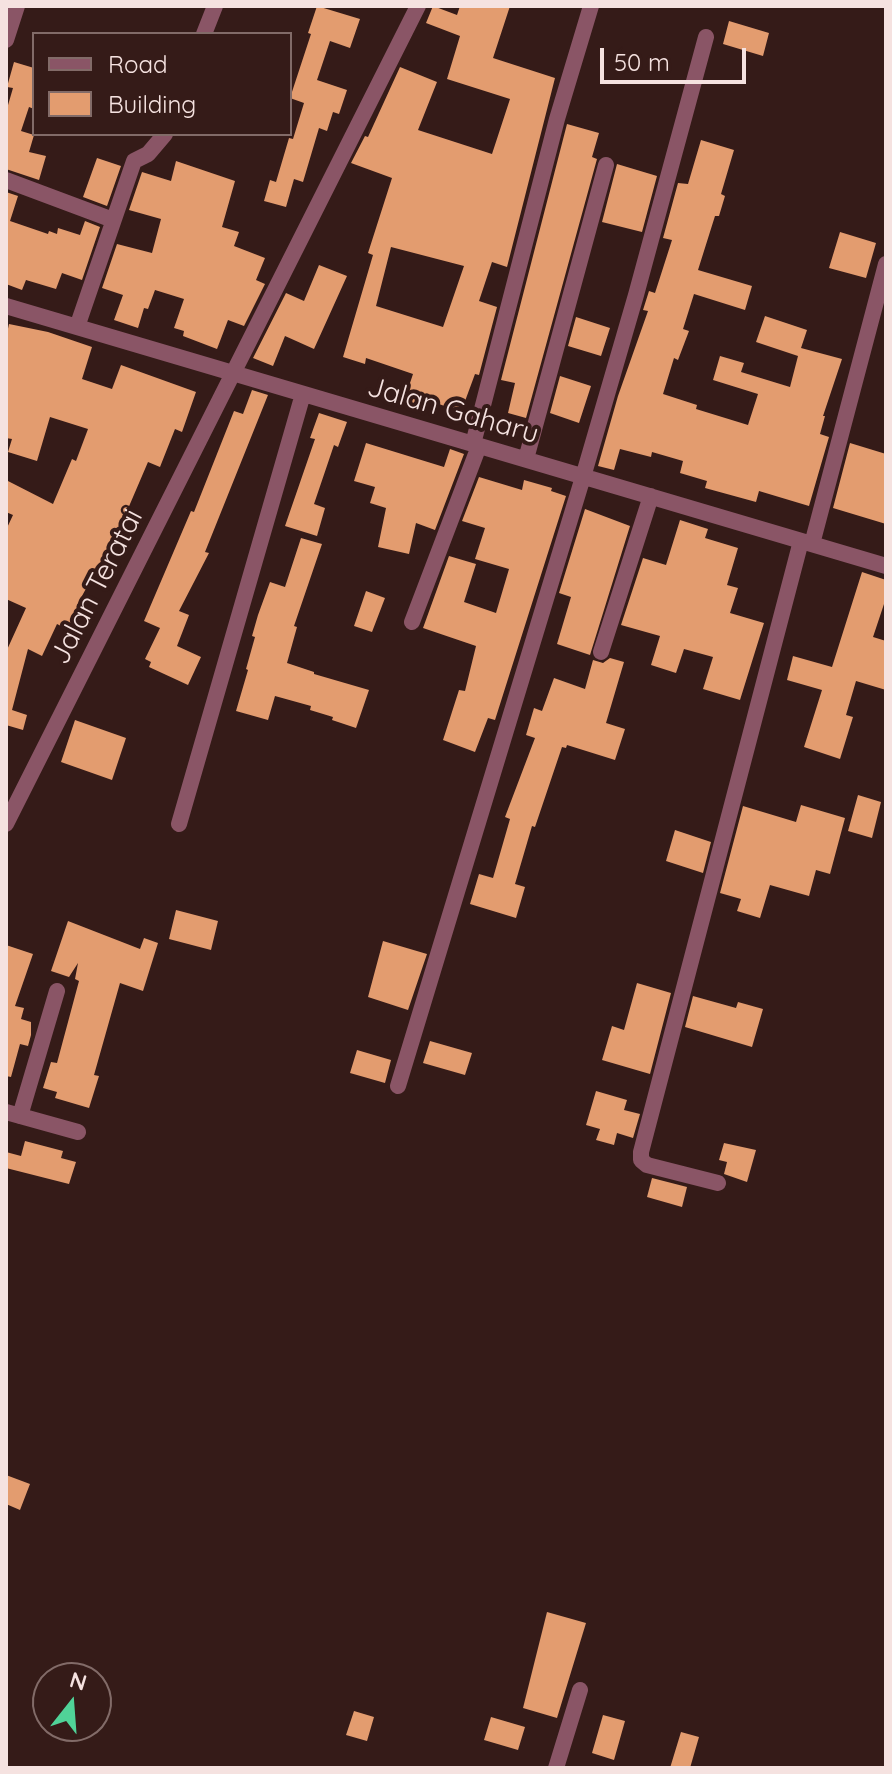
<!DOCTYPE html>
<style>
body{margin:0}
#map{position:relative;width:892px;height:1774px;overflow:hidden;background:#351b18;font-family:Quicksand,sans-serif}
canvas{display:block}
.frame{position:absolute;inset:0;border:8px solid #f5e2e0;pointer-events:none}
.legend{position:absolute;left:32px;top:32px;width:260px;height:104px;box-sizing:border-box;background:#351b18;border:2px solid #826b68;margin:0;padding:10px 14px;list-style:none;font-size:24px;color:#f5e2e0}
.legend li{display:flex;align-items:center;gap:16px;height:40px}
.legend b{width:40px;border:2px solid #826b68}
.north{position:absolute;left:32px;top:1662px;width:80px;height:80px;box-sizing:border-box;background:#351b18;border:2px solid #826b68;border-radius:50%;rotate:17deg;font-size:22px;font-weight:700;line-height:32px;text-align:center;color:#f5e2e0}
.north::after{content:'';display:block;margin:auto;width:28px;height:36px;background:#50d398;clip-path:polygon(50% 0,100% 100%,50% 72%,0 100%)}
.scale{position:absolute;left:600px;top:48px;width:146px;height:36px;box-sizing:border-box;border:4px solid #f5e2e0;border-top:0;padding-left:10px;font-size:24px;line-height:28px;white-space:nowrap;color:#f5e2e0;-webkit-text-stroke:6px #351b18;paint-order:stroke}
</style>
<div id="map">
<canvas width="892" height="1774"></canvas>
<div class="frame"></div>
<ul class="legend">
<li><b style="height:10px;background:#8a5566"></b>Road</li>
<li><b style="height:22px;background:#e39c6f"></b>Building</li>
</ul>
<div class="north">N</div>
<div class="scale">50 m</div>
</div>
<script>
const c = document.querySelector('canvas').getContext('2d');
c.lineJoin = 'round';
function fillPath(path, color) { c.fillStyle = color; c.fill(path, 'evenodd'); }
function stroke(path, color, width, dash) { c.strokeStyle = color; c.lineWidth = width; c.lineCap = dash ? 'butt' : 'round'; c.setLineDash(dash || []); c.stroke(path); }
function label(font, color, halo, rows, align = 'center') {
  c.font = font + ' Quicksand,sans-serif'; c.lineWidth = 8; c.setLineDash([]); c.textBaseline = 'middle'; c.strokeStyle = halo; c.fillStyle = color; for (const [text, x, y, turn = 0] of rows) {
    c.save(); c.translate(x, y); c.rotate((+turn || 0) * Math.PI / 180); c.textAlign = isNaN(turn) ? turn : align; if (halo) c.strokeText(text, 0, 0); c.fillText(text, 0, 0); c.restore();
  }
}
const building = new Path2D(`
 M317,6L360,19L350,48L330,41L317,80L347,90L339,114L333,112L327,131L319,128L303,182L294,179L286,207L264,201L270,180L276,182L289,138L293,139L304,103L290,98L311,34L308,33Z
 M433,6L457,15L460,6H510L493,58L555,78L507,267L492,262L479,301L497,307L479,375L475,374L461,412L428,400L424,411L403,404L413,374L366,358L365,364L343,357L373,255L368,253L392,178L351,163L365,136L368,137L400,67L437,82L418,130L492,154L510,99L447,79L460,36L426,23ZM391,247L464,266L443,327L376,306Z
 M729,21L769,33L763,56L723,44Z
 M14,62L34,68V109L29,107L21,131L34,135L29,152L46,156L39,180L6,169V112L13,88L7,87Z
 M567,124L599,133L592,157L597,159L526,418L508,413L515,383L501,380Z
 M701,140L734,150L721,194L725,196L719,216H715L698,270L752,286L745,310L694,294L683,329L689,331L678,360L674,358L663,394L697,405L696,409L748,425L758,394L713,380L720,356L744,363L741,372L790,387L798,356L756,342L765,316L807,330L801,348L842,359L823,416H825L820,434L829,437L809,506L759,491L756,502L705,488L707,481L680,473L683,461L652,452L651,457L620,449L614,470L598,466L618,396L648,311L643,310L649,291L655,293L672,240L663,238L678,183L688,184Z
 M97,158L121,166L107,206L83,197Z
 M176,161L235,181L222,227L239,232L234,246L265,258L256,280L265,284L244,326L228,320L217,349L183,336L184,331L174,328L184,299L155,290L148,309L144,308L138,328L114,320L123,295L102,288L117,244L152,253L161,219L129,210L142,172L171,181Z
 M617,164L657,176L642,232L602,222Z
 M6,192L18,196L10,221L48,234L49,231L57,234L58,228L80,235L85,221L100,227L82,280L62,273L56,289L26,280L22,290L6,284Z
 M840,232L876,243L866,278L829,268Z
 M319,265L347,276L314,349L285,336L273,366L253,358L286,293L304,301Z
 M576,317L610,328L601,356L568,346Z
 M9,324L48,332L92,347L82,379L112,389L121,365L196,392L182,432L175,429L160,467L148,462L121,525L77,605L85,609L73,632L57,624L42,656L28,649L12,710L27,715L23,730L6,725V652L26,608L6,599V530L13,515L6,512V480L53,504L72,459L76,461L88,429L50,417L37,461L8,452L12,439L6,438V338Z
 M560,376L591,386L579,423L550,413Z
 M252,390L268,395L205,552L209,553L179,611L189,615L177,646L201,657L188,685L149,667L151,662L145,659L160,628L144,621L191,511L194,512L234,411L243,414Z
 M319,413L347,422L338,447L334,445L314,504L325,508L317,536L285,526L315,439L310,438Z
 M366,443L444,467L450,449L464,454L435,530L416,523L409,554L378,547L386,508L370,503L375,487L354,481Z
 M850,443L886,454V524L833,508Z
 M479,477L522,490L524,480L552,488L551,491L566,496L495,720L488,718L475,752L443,740L459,690L465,691L476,646L423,628L449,556L476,564L464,602L496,613L509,569L475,559L485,528L462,521Z
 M585,509L630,526L590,655L557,644L571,597L559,593Z
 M680,520L708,529L705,538L738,548L727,585L738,588L730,613L764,623L740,700L703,689L713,657L684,649L676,673L651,665L660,636L621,625L643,558L666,565Z
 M301,538L322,544L294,626L297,627L287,663L314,672V674L369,690L356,728L332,720L333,717L310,710L311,706L275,696L268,720L236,711L248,670L246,669L255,637L252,636L258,615L270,582L285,587Z
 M862,572L886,580V598L873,637L886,641V690L856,681L846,715L853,717L840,759L804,747L822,690L787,680L793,656L832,667Z
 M366,591L385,598L372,632L354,626Z
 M610,658L624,662L606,723L625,729L615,760L567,745L566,748L562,747L535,827L532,826L515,884L525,887L516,918L470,904L479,874L493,878L510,819L505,817L535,738L526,735L534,708L542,711L554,678L585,689L593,660L603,663Z
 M75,720L126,738L112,780L61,762Z
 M858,795L881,802L872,838L848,831Z
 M801,805L845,818L830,874L816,870L809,896L770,885L760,918L737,911L741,899L720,893L743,806L796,822Z
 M675,830L711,842L703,873L666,861Z
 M176,910L218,921L211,950L169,939Z
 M68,921L140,949L144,938L158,943L143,991L120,983L94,1075L99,1076L89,1108L55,1098L57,1092L43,1088L51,1062L57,1063L79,981L75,979L78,963L69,977L51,971Z
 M383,941L427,954L408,1010L368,997Z
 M6,945L33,954L15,1006L24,1008L21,1019L31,1022V1035L28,1046L20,1044L11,1077L6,1076Z
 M637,983L671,993L650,1074L602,1060L612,1026L624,1030Z
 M693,996L736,1008L738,1002L763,1009L752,1047L685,1027Z
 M430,1041L472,1053L465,1075L423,1063Z
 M357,1050L391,1060L385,1083L350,1073Z
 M596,1091L627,1100L624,1110L640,1114L633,1138L617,1133L614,1145L596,1140L600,1129L586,1125Z
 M25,1141L63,1151L61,1158L76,1162L69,1184L6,1168V1152L21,1156Z
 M724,1143L756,1150L747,1182L724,1174L727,1162L719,1160Z
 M652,1178L687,1187L682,1207L647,1197Z
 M6,1475L30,1484L20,1510L6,1504Z
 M547,1612L586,1623L557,1718L523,1708Z
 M354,1711L374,1717L367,1741L346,1735Z
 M603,1715L625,1721L614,1760L592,1753Z
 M491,1717L525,1727L518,1750L484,1740Z
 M681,1732L699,1737L690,1768H670Z`);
const street = new Path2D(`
 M204,34L215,6
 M6,40L17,6
 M6,180L113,220
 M6,306L886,566
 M77,327L134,161L148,154L165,134
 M473,444L557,119L591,6
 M526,459L606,165
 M812,544L886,264
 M412,622L479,446
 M601,652L651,496
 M6,824L418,6
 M179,824L303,394
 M398,1086L583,477L636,295L706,37
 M6,1112L78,1132
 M20,1116L57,991
 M718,1183L647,1165L641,1160V1152L801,541
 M556,1768L580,1690`);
const streetNames = [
 ["Jalan Gaharu",453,411,16],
 ["Jalan Teratai",97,587,-63]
];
fillPath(building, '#e39c6f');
stroke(street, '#8a5566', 16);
label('28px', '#f5e2e0', '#351b18', streetNames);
</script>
